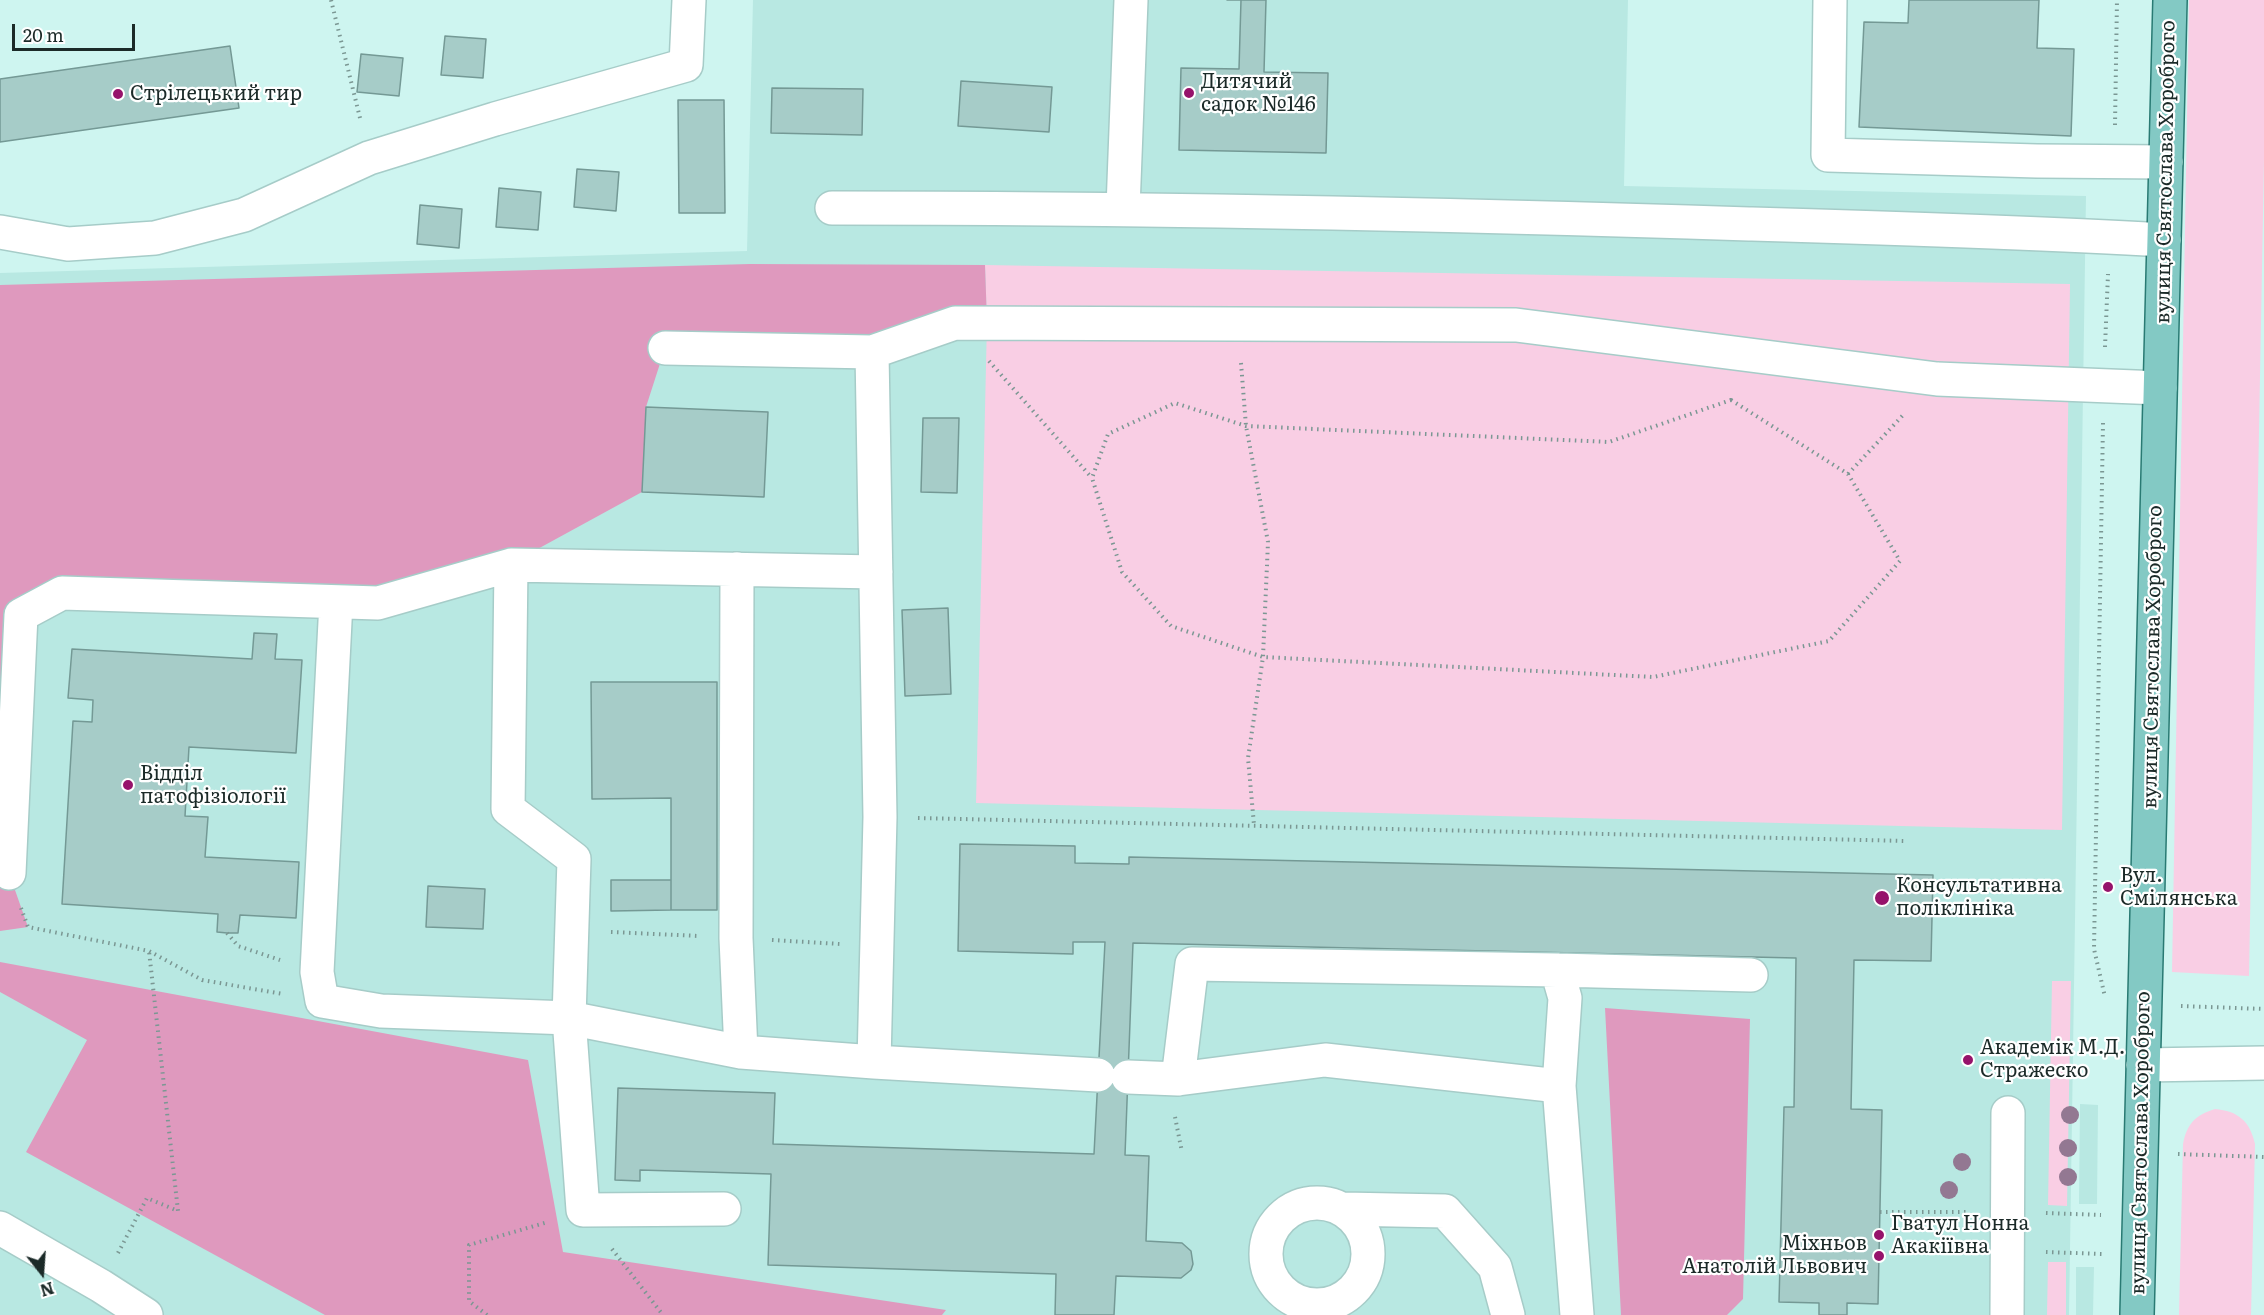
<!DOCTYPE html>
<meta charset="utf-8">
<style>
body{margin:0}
#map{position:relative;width:2264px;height:1315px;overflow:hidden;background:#cef5f0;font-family:Literata,serif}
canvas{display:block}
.north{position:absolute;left:12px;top:1243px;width:60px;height:60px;-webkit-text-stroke:4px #fff;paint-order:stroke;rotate:163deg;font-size:16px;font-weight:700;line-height:24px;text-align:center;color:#1b2a28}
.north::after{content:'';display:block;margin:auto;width:21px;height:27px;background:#1b2a28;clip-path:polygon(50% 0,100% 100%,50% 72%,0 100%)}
.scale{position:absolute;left:12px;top:24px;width:123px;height:27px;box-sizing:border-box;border:3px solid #1b2a28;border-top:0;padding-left:8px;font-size:18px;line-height:21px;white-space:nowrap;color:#1b2a28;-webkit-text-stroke:4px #fff;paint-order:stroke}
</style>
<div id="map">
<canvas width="2264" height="1315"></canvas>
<div class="north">N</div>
<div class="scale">20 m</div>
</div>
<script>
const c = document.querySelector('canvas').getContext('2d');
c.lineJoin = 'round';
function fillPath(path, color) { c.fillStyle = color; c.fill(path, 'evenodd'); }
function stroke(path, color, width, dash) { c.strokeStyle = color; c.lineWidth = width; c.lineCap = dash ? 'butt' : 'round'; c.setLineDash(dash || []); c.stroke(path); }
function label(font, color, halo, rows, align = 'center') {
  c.font = font + ' Literata,serif'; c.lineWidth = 4.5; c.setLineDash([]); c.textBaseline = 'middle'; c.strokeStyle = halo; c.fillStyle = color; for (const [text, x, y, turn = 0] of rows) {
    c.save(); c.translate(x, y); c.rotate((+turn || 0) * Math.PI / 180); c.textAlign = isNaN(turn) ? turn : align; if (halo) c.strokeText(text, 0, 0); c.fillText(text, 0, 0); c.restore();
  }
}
const built = new Path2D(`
 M753,0H1628L1624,186L2086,196L2069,1315H0V273L747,251Z
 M2080,1104L2098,1105L2097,1204H2079Z
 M2076,1267H2094L2093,1315H2076Z`);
const green = new Path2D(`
 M2189,0H2264V159L2249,976L2172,972Z
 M985,265L2070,284L2062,830L976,803L987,322Z
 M2052,981H2071L2067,1206L2048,1205Z
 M2215,1109C2238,1111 2250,1121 2255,1144L2251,1315H2179L2183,1144C2187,1124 2195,1115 2215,1109Z
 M2048,1262H2066V1315H2047Z`);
const forest = new Path2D(`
 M750,264L985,265L987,322L872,352L665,348L646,407L642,492L501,569L378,603L62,593L22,615L9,873L28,927L0,931V285Z
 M0,962L528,1060L563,1252L946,1310L942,1315H325L26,1152L87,1040L0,992Z
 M1605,1008L1750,1019L1743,1299L1727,1315H1621Z`);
const building = new Path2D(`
 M1227,0H1266L1264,72L1328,73L1326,153L1179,150L1181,68L1239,69L1241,0Z
 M1909,0H2039L2037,48L2074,49L2071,136L1859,127L1864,22L1908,23Z
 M445,36L486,39L483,78L441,75Z
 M230,46L239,108L0,142V79Z
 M361,54L403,58L399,96L357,92Z
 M961,81L1052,87L1049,132L958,126Z
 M772,88L863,89L862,135L771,133Z
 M678,100H724L725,213H679Z
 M577,169L619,172L616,211L574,207Z
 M499,188L541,192L538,230L496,227Z
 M420,205L462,209L459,248L417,244Z
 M646,407L768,412L764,497L642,492Z
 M923,418H959L957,493L921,492Z
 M948,608L951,694L905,696L902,610Z
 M254,633L277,634L275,659L302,660L296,753L189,747L185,816L208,817L205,857L299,862L296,918L240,915L238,933H227L217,932L218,914L62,904L73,721L92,722L93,700L68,698L72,649L252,659Z
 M591,682H717V910H671V798L592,799Z
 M960,844L1075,846V863L1129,864V857L1933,875L1931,961L1854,960L1851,1109L1882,1110L1878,1304L1847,1303V1315H1819V1303L1779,1302L1784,1107H1794L1796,958L1133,943L1125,1155L1149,1156L1146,1241L1182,1243L1191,1251L1193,1264L1191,1270L1181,1278L1116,1276L1114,1315H1055L1056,1274L768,1265L771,1174L640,1170V1181L615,1180L618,1088L775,1093L773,1144L1094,1154L1105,942H1073V954L958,951Z
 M611,880H671V910L611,911Z
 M428,886L485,889L483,929L426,927Z`);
const path = new Path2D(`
 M331,0L361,122
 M2115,125L2117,0
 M2105,347L2108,274
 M989,361L1092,478
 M1241,363L1246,426L1268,542L1263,657L1248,758L1254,825
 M1731,400L1848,474L1900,561L1829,641L1653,677L1263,657L1171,626L1122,572L1092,478L1108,434L1175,403L1246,426L1609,442Z
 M2103,423L2094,949L2105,997
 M1848,474L1905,413
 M918,818L1907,841
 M21,908L28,927L149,951L202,980L283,994
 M611,932L699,936
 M227,933L238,946L280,960
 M772,940L840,944
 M2181,1006L2264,1009
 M1175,1117L1182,1152
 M2178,1154L2264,1157
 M1880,1212H1969
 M2046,1213L2101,1215
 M612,1249L663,1315
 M2046,1252L2102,1254
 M118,1253L147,1198L178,1211L149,951
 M487,1315L469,1301V1245L548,1222`);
const minor = new Path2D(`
 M1830,0L1828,155L2037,161L2166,162
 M832,208C1138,208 1443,214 1749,224C1887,228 2026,232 2164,240
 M1123,208L1131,0
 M0,232L68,244L155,238L244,215L369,158L495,119L686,65L689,0
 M665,348L872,352L880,817L874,1062
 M872,352L955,323L1516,325L1937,379L2160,388
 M511,565L508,809L574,859L569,1018L583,1210L724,1209
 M737,569L736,938L741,1052
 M336,602L317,972L322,1001L381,1011L569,1018L741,1052L874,1062L1098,1075
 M9,873L21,615L62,593L378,603L511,565L876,572
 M1557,970L1565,998L1559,1086L1577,1315
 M2143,1065L2264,1063
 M1128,1077L1178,1079L1325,1060L1559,1086
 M1178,1079L1192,964L1557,970L1751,975
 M1266 1254a51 51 0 1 1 102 0a51 51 0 1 1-102 0Z
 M1343,1209L1445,1211L1495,1267L1508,1315
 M0,1228L101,1286L146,1315
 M2007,1315L2008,1113`);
const major = new Path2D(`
 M2137,1315L2170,0`);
const trees = [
 [2070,1115],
 [2068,1148],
 [1962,1162],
 [2068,1177],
 [1949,1190]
];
const markers = [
 [1189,93,6,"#96136b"],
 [118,94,6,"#96136b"],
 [128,785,6,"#96136b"],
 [2108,887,6,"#96136b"],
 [1882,898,8,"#96136b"],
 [1968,1060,6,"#96136b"],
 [1879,1235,6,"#96136b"],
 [1879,1256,6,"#96136b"]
];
const poiNames = [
 ["Дитячий",1201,82],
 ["садок №146",1201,105],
 ["Стрілецький тир",130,94],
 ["Відділ",140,774],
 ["патофізіології",140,797],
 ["Вул.",2120,876],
 ["Смілянська",2120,899],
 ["Консультативна",1896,886],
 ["поліклініка",1896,909],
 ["Академік М.Д.",1980,1048],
 ["Стражеско",1980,1071],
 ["Гватул Нонна",1891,1224],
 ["Акакіївна",1891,1247],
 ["Міхньов",1867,1244,"right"],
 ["Анатолій Львович",1867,1267,"right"]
];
const streetNames = [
 ["вулиця Святослава Хороброго",2166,172,-89],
 ["вулиця Святослава Хороброго",2153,657,-89],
 ["вулиця Святослава Хороброго",2141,1143,-89]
];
fillPath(built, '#b8e8e2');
fillPath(green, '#f9cee4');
fillPath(forest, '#df99be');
fillPath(building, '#a6ccc8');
stroke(building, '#749995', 1.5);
stroke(minor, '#a6ccc8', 36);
stroke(major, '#297a73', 36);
stroke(path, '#7b9793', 4, [1.5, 4.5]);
stroke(minor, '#fff', 33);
stroke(major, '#83c9c4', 33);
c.fillStyle = '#937892';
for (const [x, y] of trees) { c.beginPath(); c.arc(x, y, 9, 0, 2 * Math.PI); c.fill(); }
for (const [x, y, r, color] of markers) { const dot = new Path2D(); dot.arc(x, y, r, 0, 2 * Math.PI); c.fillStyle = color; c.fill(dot); stroke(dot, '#fff', 2); }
label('20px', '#1b2a28', '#fff', poiNames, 'left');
label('20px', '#1b2a28', '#fff', streetNames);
</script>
